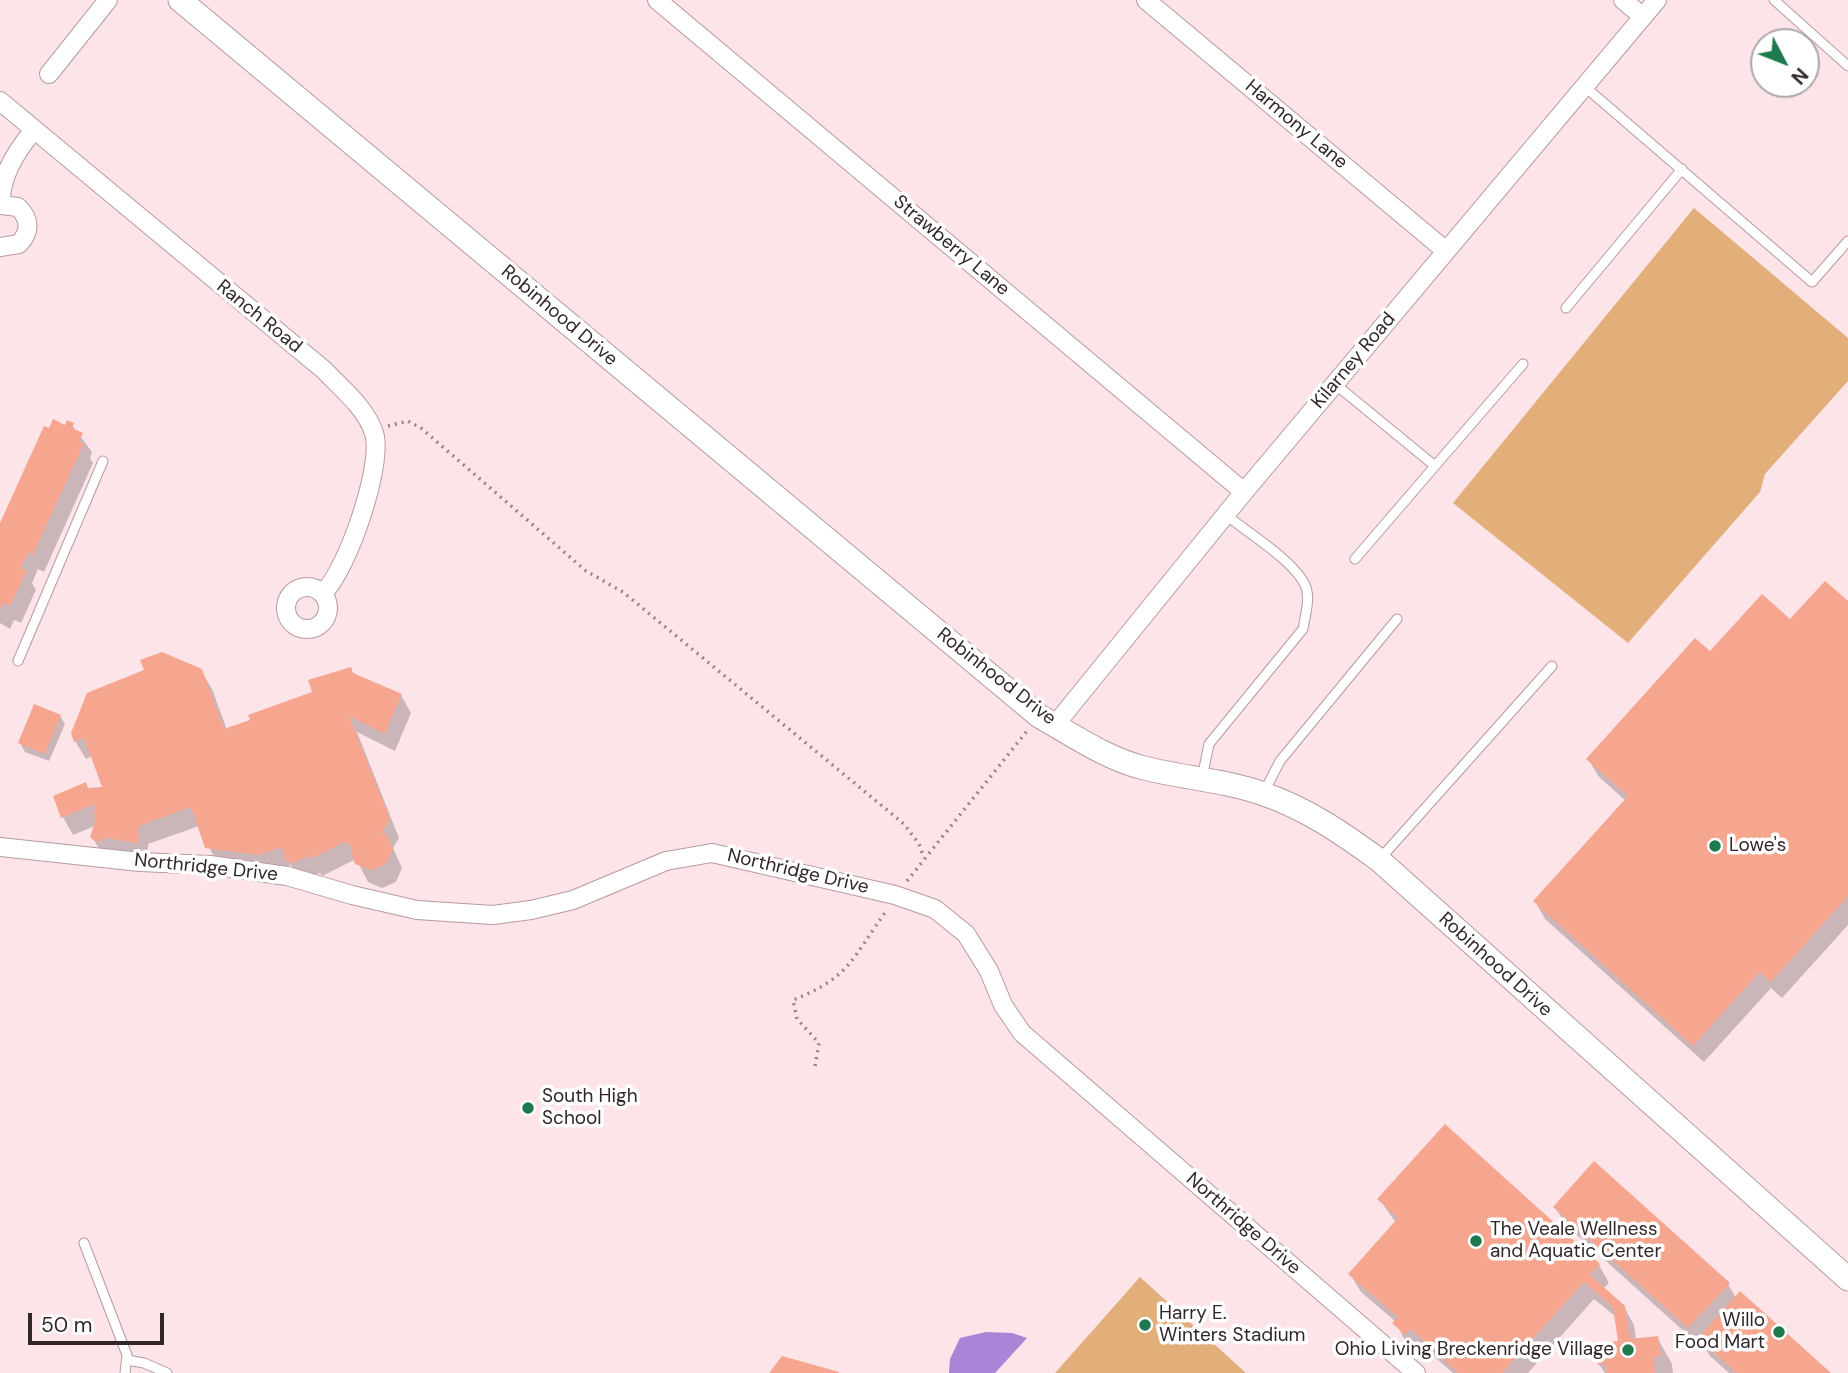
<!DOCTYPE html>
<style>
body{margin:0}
#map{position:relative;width:1848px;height:1373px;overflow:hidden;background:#fde4e8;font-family:"DM Sans",sans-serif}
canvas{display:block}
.north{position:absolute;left:1750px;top:28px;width:70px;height:70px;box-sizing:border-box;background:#fff;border:2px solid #ada8a9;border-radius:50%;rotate:132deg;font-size:19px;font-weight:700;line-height:28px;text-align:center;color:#312628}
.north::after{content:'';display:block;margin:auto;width:24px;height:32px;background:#1f794e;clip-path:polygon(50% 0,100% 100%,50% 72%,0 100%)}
.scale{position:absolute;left:28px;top:1313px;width:136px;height:32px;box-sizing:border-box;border:4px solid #312628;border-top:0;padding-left:9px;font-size:21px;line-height:24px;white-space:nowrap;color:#312628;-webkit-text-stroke:5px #fff;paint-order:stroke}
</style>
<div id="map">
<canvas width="1848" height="1373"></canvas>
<div class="north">N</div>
<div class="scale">50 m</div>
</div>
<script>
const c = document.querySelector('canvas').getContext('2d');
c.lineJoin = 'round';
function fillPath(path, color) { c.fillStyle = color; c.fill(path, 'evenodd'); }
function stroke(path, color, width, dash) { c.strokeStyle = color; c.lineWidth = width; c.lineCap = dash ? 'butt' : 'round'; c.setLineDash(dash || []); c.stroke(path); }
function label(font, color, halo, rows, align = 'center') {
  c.font = font + ' "DM Sans",sans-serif'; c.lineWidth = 7; c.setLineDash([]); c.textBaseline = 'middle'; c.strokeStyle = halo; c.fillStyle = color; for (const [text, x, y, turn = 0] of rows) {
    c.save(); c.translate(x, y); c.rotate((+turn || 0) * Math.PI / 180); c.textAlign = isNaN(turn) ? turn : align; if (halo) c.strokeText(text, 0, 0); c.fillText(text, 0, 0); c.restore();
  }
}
const green = new Path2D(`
 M1694,208L1848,338V381L1765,474L1760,492L1628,643L1453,503Z
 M1140,1277L1246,1373H1055Z`);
const water = new Path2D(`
 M986,1332L1012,1333L1027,1338L995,1373H949L950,1359L960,1338Z`);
const shadow = new Path2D(`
 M72,425L92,452L90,458L93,463L44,572L38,569L32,583L36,590L21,623L14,620L10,629L0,623V528L50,430Z
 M1848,604V925L1782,998L1771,988L1704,1062L1545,919L1535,901L1626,801L1599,777L1588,759L1710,654L1790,622Z
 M201,671L212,689L227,730L354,676L401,695L411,713L395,751L357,732L399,838L393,848L402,868L396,882L382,888L368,882L356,859L322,876L320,873L303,880L291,865L270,872L218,865L199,826L148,844L147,861L103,855L92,837L95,826L73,835L63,817L88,790L105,788L93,756L86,759L75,741Z
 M60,716L65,724L49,761L25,752L20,743Z
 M1380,1200L1599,1265L1609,1283L1603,1289L1624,1307L1634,1325L1636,1340L1657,1337L1672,1364L1673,1373H1605L1599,1364L1620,1343L1616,1317L1594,1299L1528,1373H1453L1422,1346L1416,1352L1405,1341L1396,1322L1361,1292L1350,1274L1396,1223Z
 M1555,1207L1728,1284L1736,1298L1829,1373H1729L1710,1356L1702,1342L1699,1345L1566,1225Z`);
const building = new Path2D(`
 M53,419L65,425L67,420L74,423L72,428L83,433L79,442L84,443L33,555L28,552L21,568L27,571L10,606L3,603L0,610V523L44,426L49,428Z
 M1825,581L1848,601V896L1771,982L1760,972L1693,1046L1533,901L1628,796L1586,759L1695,638L1710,651L1762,594L1790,619Z
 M162,652L202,669L224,729L250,720L248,715L312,692L308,680L351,667L353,673L402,694L385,734L349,716L390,819L381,834L386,833L393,849L386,864L371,870L355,864L350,845L345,842L310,859L309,856L292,863L286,861L281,847L259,855L205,848L191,807L139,826L138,843L106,838L96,842L90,837L95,822L94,804L61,818L53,796L86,782L88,788L102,787L84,738L74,742L71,733L87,693L144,670L140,660Z
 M34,704L61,715L45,754L18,743Z
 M1445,1124L1600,1264L1590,1275L1625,1306L1630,1339L1658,1336L1661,1356L1653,1357L1655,1373H1607L1605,1363L1598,1365L1595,1344L1618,1341L1613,1307L1584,1282L1502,1373H1458L1411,1329L1405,1335L1392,1323L1398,1317L1348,1274L1398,1218L1377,1199Z
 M1594,1161L1730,1283L1688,1328L1553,1207Z
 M1740,1291L1831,1373H1737L1698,1338Z
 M782,1356L839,1372V1373H769Z`);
const path = new Path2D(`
 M388,426L408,421L421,428L586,571L623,592L904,824L919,844L924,858
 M907,881L1027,731
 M815,1066L819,1043L797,1019L793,1000C851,977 852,958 887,910`);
const service = new Path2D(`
 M1774,0L1848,66
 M1584,86L1812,282L1848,241
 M1566,308L1682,169
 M1335,384L1435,466L1523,364
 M1355,559L1435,466
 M18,661L103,461
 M1202,778L1209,744L1303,629C1305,616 1311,597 1305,585C1294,561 1247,532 1226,515
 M1264,792L1280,761L1397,619
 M1379,860L1552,666
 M84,1243L127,1355L125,1373
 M127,1360L144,1363L167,1373`);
const minor = new Path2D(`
 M657,0L1244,492
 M1146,0L1446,251
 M1623,0L1643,17
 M49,74L108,0
 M0,101L324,370C342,389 366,408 374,433C384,464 347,571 323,593
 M1,204C0,176 16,151 34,130
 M0,205L18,207C30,219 31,231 19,244L0,247
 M286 608a21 21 0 1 1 42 0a21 21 0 1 1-42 0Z
 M1055,725L1244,492L1657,0
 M0,847L140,862L210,865L287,876L352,895L417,910L493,915L531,910L573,900L666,861L712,853L895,895L935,909L966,934L989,971L1003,1005L1022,1033L1416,1373`);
const tertiary = new Path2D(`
 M180,0L1039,716C1073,735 1105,758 1144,768C1183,778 1225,780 1264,794C1307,809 1342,833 1379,860L1848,1279`);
const markers = [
 [1715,846,7,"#1f794e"],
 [528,1108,7,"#1f794e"],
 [1476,1241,7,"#1f794e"],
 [1145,1325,7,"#1f794e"],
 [1779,1332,7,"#1f794e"],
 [1628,1350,7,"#1f794e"]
];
const streetNames = [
 ["Harmony Lane",1296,125,40],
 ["Strawberry Lane",951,246,40],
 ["Robinhood Drive",559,316,40],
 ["Ranch Road",259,317,39],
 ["Kilarney Road",1354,361,-50],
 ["Robinhood Drive",996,677,38],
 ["Northridge Drive",206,868,6],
 ["Northridge Drive",798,872,13],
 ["Robinhood Drive",1495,965,42],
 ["Northridge Drive",1243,1224,41]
];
const poiNames = [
 ["Lowe's",1729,846],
 ["South High",542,1097],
 ["School",542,1119],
 ["The Veale Wellness",1490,1230],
 ["and Aquatic Center",1490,1252],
 ["Harry E.",1159,1314],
 ["Winters Stadium",1159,1336],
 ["Willo",1765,1321,"right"],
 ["Food Mart",1765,1343,"right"],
 ["Ohio Living Breckenridge Village",1614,1350,"right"]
];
fillPath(green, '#e2af7a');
fillPath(water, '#ab83d7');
fillPath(shadow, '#0003');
fillPath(building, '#f6a58e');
stroke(service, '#b69a9f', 11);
stroke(minor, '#b69a9f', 20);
stroke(tertiary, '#b69a9f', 25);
stroke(path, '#968487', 3.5, [2, 5]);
stroke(service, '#fff', 9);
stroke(minor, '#fff', 18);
stroke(tertiary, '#fff', 23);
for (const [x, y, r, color] of markers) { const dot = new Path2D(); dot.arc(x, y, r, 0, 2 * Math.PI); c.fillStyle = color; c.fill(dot); stroke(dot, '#fff', 2.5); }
label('19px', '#312628', '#fff', streetNames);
label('19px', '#312628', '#fff', poiNames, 'left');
</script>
